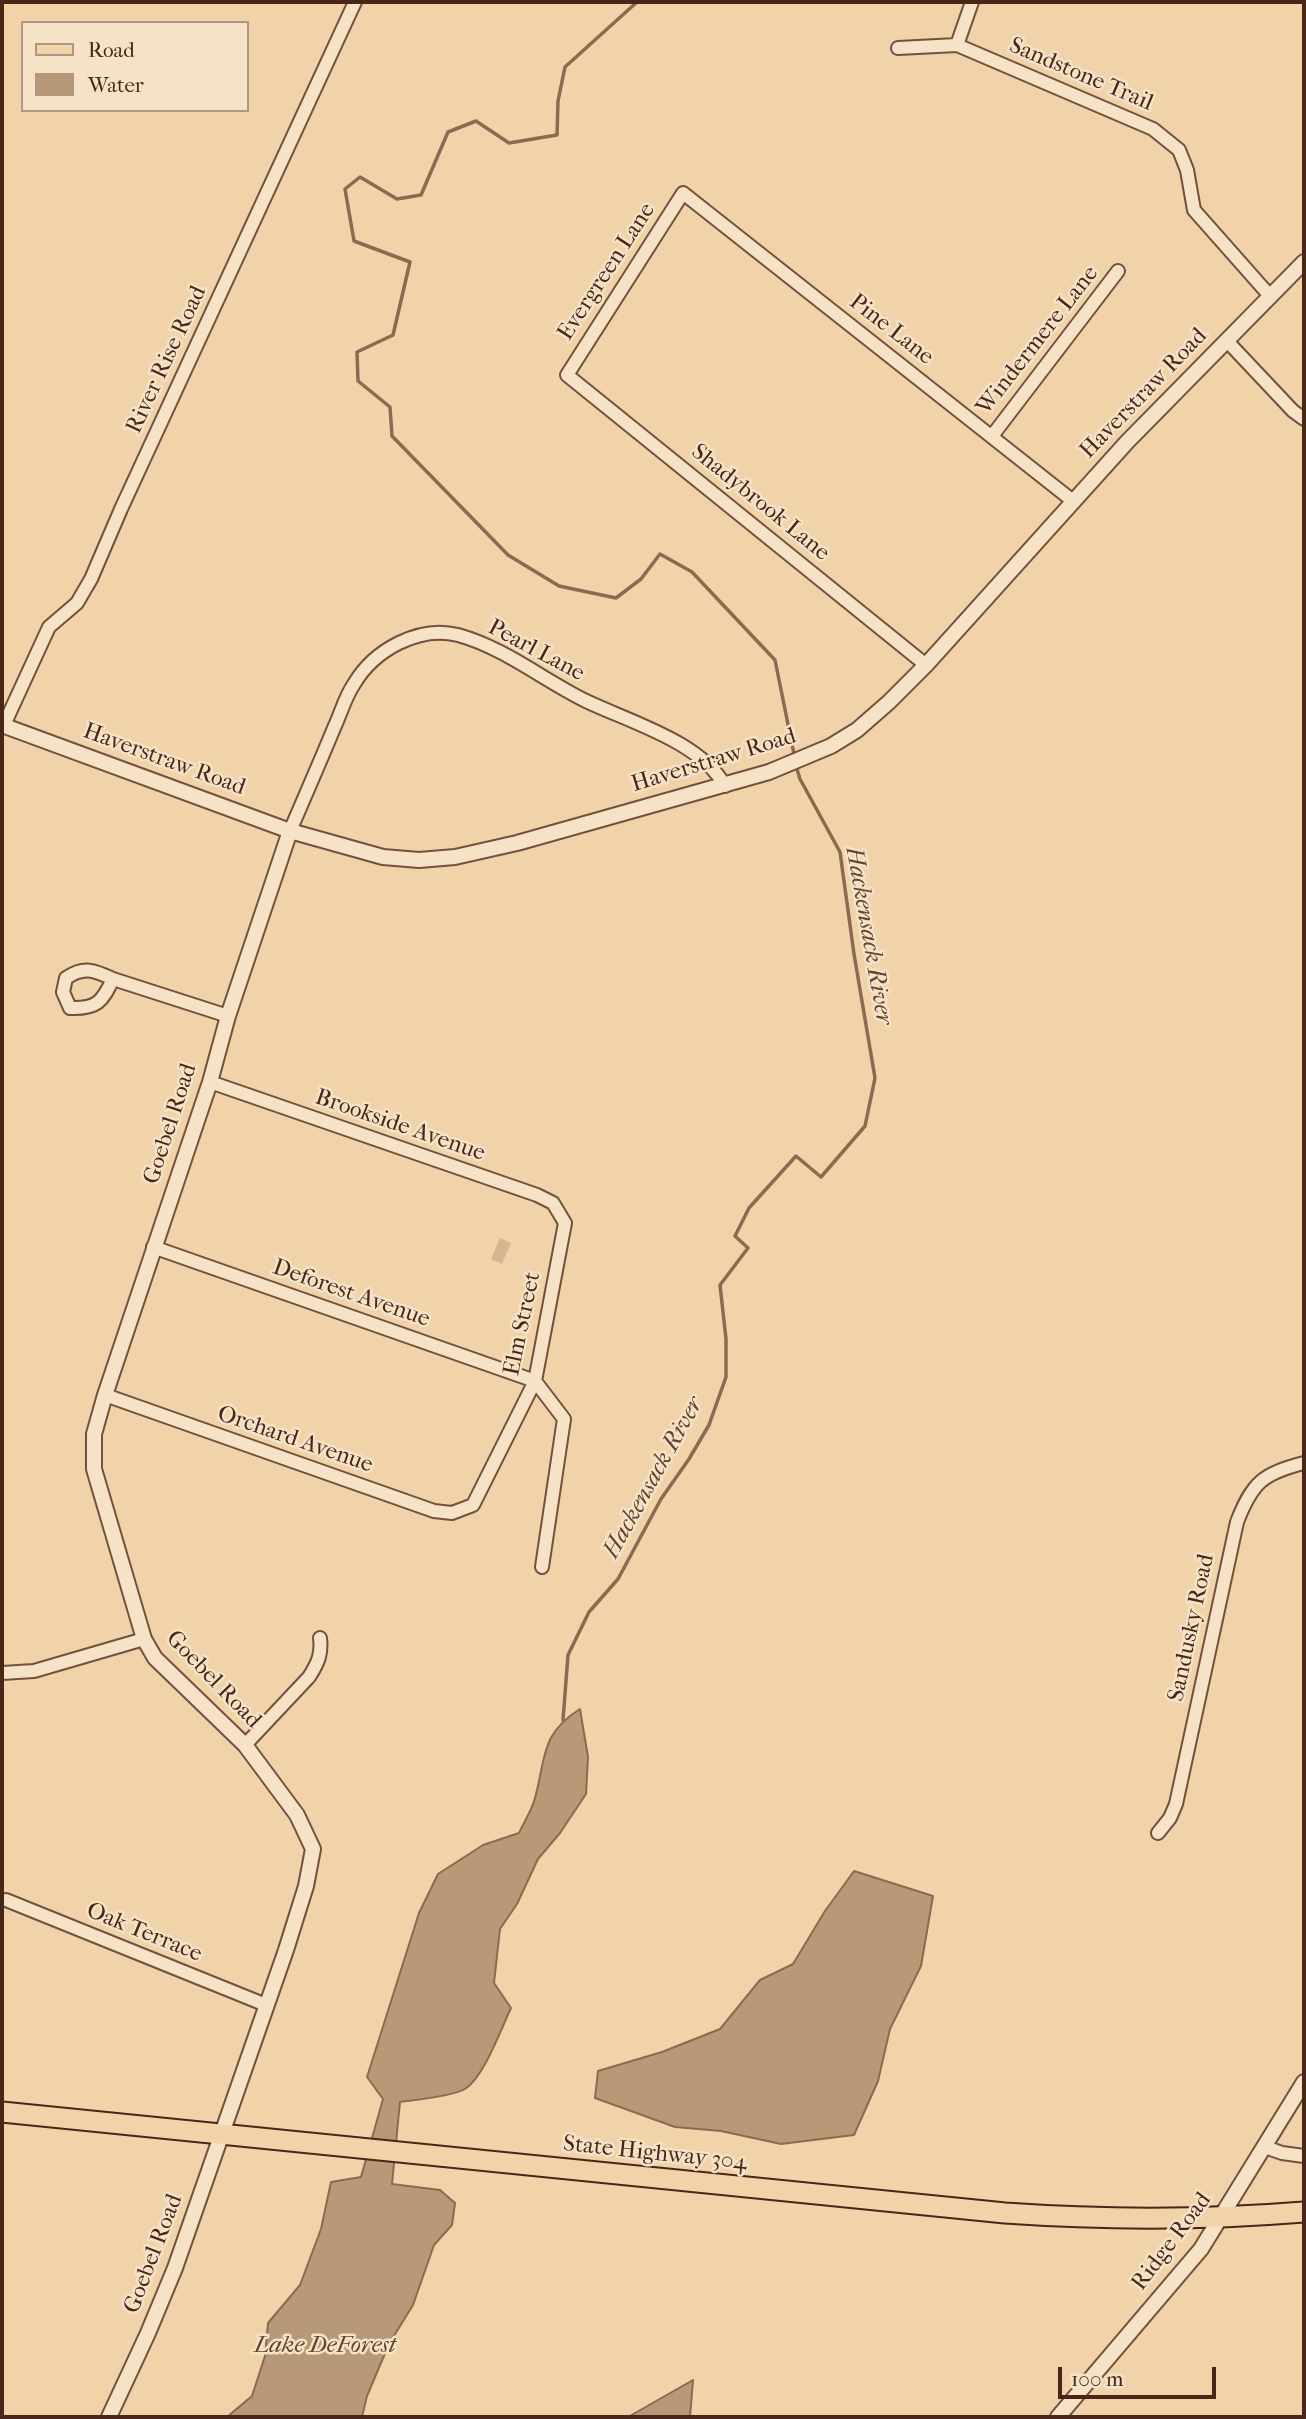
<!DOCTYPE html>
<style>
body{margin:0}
#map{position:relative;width:1306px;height:2419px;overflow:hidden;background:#f0d3a9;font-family:"IM FELL French Canon",serif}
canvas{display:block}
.frame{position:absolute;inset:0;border:4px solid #492617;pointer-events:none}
.legend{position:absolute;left:21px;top:21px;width:228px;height:91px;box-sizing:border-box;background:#f5e2c7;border:2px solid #b09781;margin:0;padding:9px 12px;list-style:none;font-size:21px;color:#492617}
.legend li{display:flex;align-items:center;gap:14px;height:35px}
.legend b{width:35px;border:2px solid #b09781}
.scale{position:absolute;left:1058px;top:2367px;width:158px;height:32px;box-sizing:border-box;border:4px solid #492617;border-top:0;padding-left:9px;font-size:21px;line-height:24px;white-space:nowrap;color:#492617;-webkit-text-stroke:5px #f5e2c7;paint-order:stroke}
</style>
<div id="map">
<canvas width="1306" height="2419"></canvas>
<div class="frame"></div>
<ul class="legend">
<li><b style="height:9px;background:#f0d3a9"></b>Road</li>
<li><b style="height:19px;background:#b79877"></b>Water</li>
</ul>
<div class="scale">100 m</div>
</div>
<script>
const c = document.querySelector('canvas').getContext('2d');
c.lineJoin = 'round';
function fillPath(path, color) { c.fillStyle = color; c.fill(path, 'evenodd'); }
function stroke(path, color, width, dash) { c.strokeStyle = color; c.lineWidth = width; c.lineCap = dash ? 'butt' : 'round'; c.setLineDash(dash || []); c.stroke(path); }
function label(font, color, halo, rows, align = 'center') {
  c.font = font + ' "IM FELL French Canon",serif'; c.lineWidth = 5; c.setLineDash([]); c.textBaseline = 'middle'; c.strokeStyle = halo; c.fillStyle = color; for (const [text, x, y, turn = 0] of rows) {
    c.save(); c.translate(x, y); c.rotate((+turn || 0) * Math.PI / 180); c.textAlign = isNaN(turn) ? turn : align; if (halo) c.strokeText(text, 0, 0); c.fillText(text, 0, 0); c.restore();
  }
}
const green = new Path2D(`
 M500,1238L511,1243L502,1264L491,1259Z`);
const water = new Path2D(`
 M580,1709L588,1757L586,1794L560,1833L538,1859L517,1904L500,1929L494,1983L511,2008C501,2029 484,2077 465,2089C454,2096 415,2100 400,2102L392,2184L440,2190L455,2203L452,2225L434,2245L413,2305L389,2344L367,2396L362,2417H227L252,2396L265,2356L268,2323L300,2285L321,2229L331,2182L361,2177L383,2099L367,2077L419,1913L438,1874L483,1845L519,1833C524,1822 532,1810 535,1798C546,1758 540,1734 580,1709Z
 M854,1871L933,1896L921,1966L890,2029L878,2081L854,2135L781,2144L721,2131L675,2127L595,2098L598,2071L662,2052L720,2029L760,1980L793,1964L825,1911Z
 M693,2380L690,2417H628Z`);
const stream = new Path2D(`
 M637,2L565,67L558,101L557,135L509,143L476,121L448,132L421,195L397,199L360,177L345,189L354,241L410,262L393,335L357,352L358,381L390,407L392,436L508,555L559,586L616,598L641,579L660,554L692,572L775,660L795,759
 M563,1720L568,1655L589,1612L618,1579L661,1499L689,1459L709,1425L726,1377V1339L720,1285L748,1248L735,1236L749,1208L796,1156L821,1177L865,1126L875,1078L854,954L840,852L800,779L796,766`);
const minor = new Path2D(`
 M957,45L972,2
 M898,48L957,45L1153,129L1179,150L1187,170L1194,210L1270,296
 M1227,341L1293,411L1304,419
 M992,436L1118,271
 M926,665L567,375L683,193L1073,501
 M4,725L49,627L77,603L91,579L121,509L355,2
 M290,831C305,796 320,762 334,728C341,713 345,697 354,684C374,650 419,625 458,635C505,648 543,680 586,701C630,722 701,742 725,786
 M113,979C102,1002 97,1009 70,1008L63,992L66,978C84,966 94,970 113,979L228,1016
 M153,1247L535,1381L564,1419L542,1567
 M105,1395L434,1511L452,1513L473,1505L535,1381L565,1223L553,1203L537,1195L210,1082
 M2,1673L34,1671L144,1639
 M245,1745L309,1677C318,1663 322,1654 320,1638
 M1158,1833L1170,1818L1176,1804L1237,1522C1252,1483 1263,1473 1304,1463
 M6,1900L266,2005
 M1265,2147L1282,2153L1304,2156`);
const tertiary = new Path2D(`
 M2,725L290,831L383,857L419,860L455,857L517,843L769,772L831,746L857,730L889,702L926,665L1127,442L1304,262
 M109,2417L148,2333L175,2268L286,1950L306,1886L313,1849L297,1815L245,1745L155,1658L144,1639L94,1469V1434L105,1395L210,1082L228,1016L290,831
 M1058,2417L1201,2249L1304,2082`);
const primary = new Path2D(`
 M2,2112L1005,2213C1105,2220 1205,2220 1304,2212`);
const streetNames = [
 ["Sandstone Trail",1081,75,23],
 ["Evergreen Lane",607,272,-57],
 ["Pine Lane",891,330,38],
 ["Windermere Lane",1038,341,-52],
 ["River Rise Road",167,360,-65],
 ["Haverstraw Road",1144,394,-46],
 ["Shadybrook Lane",760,503,39],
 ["Pearl Lane",536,651,28],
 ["Haverstraw Road",164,760,20],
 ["Haverstraw Road",714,761,-17],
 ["Goebel Road",171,1124,-72],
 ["Brookside Avenue",400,1126,19],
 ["Deforest Avenue",351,1294,19],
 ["Elm Street",523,1324,-78],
 ["Orchard Avenue",295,1440,19],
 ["Sandusky Road",1192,1628,-78],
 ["Goebel Road",213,1680,46],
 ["Oak Terrace",144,1933,22],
 ["State Highway 304",655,2154,6],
 ["Ridge Road",1172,2242,-53],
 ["Goebel Road",154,2254,-69]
];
const waterNames = [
 ["Hackensack River",868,936,80],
 ["Hackensack River",654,1478,-61],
 ["Lake DeForest",325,2346]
];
fillPath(green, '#d4b690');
fillPath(water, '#b79877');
stroke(water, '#8b6a51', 2);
stroke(stream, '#8b6a51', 3.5);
stroke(minor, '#73513c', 16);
stroke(tertiary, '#73513c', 18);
stroke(primary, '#492617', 23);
stroke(minor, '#f5e2c7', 12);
stroke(tertiary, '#f5e2c7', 14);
stroke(primary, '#f0d3a9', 19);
label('23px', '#492617', '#f5e2c7', streetNames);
label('italic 24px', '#64422f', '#f5e2c7', waterNames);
</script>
